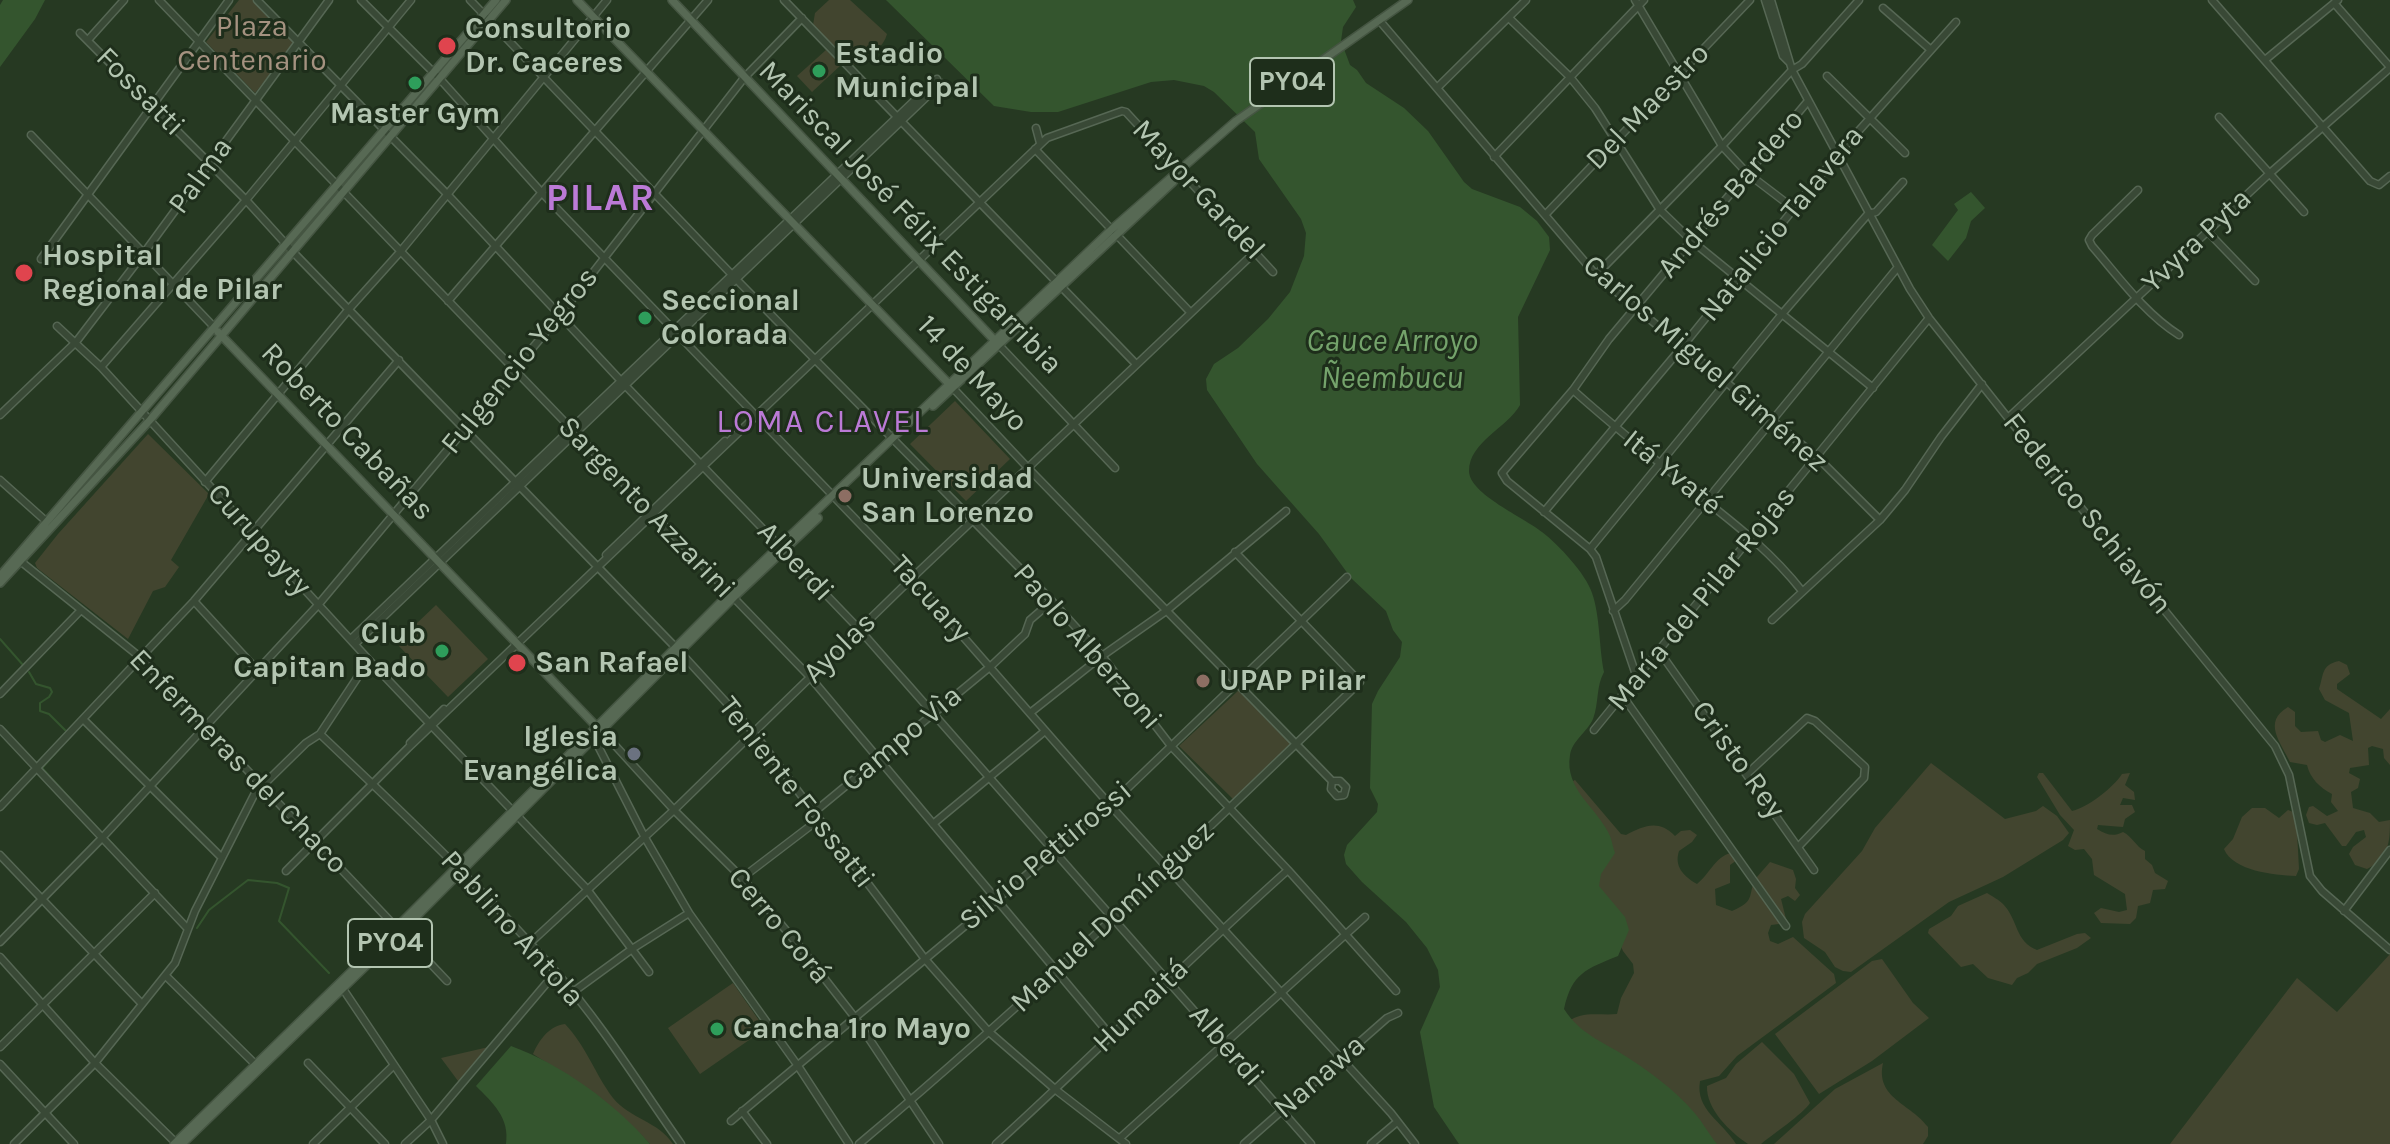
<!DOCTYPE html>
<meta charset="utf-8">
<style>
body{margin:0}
canvas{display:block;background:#263922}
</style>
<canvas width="2390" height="1144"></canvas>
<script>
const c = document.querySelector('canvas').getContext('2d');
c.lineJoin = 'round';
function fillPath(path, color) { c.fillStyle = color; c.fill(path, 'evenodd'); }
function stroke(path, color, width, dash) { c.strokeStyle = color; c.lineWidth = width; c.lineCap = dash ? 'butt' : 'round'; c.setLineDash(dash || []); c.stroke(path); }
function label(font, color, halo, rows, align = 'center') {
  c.font = font + ' Karla,sans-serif'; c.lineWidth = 6; c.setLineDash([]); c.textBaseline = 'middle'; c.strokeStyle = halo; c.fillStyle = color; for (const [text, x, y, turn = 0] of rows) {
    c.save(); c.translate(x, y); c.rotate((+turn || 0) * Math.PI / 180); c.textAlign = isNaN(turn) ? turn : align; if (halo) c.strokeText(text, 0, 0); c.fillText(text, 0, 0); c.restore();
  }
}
const green = new Path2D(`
 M239,0H253L295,43L255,93L206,42Z
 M829,0H850L887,34C884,47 869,57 859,65L850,64L813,25L815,13Z
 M826,50L841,65L812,92L797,76Z
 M955,401L1010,459L966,501L910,444Z
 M148,434L209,494L171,560L179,567L165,587L153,591L128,639L37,568L35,563L58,534Z
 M436,605L488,659L448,697L396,643Z
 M2339,661L2347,665L2350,674L2337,684V689L2381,719L2390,709V765L2384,758L2383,749L2372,746L2368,748L2369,765L2350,768L2349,773L2360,779L2358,788L2351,792L2353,808L2370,813L2379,822L2390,820C2390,842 2389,858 2367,869L2355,865L2349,854L2353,847L2366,837L2364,830L2356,832L2346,846H2342L2325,823L2317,825L2309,823L2306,815L2309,807L2313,806L2327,816L2338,811L2331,802L2332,794C2320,788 2310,778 2307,765L2290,762C2281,743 2262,722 2288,707L2295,712V726L2301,732L2318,731L2321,740L2325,742L2340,735L2353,741L2349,713L2325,700L2319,689C2324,674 2321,665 2339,661Z
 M1239,690L1292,745L1234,800L1179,746Z
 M1931,763L2005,819L2036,811L2043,806L2057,816L2069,833L2063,840L2003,877L1949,902L1851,972L1843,971L1835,967L1825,952L1804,938L1802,922L1805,914L1862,851L1875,828Z
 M2039,773H2043L2072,811C2087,808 2114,787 2122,774L2130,773L2125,785L2134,792L2135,800L2123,798L2120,805H2132L2135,812L2125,819L2123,827L2098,825L2097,829C2107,835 2113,837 2123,832C2133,837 2135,846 2145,851V859L2152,865L2155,873L2168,881L2165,889L2153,890L2150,903L2138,906L2136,918L2130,924L2101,923L2094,913L2101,908L2119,912L2127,910L2125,894L2094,875L2092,859L2084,849L2075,850L2068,846L2074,830L2060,815L2037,777Z
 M1575,780L1621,834L1626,835C1644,826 1658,819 1675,836L1681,831L1690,830L1697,835L1692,842L1679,851C1674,866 1683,876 1697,884C1711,873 1715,855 1735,852L1737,860L1730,865V883L1715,889L1716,905L1732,911C1758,900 1746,894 1757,877C1761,872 1766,867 1770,862L1793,870L1796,879L1795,888L1800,895L1795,901L1788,896L1781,899L1787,923L1771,925L1768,933L1770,941L1778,944L1793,937L1834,974L1836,983L1737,1056L1719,1076L1700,1081C1695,1110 1722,1121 1736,1144H1702L1568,1022C1582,1010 1600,1016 1617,1014L1621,998L1634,973L1633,964L1623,951L1609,920L1568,784Z
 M2252,808H2265L2279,818L2288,810L2296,813L2299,869L2296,876C2274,875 2233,871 2224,849L2233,839L2242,817Z
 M1987,893C1992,896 1999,900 2003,904C2018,919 2015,942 2037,950L2077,934L2085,933L2091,938L2077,948L2037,964L2028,973L2017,978L2012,985L1988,978L1973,964L1961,967L1928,933L1929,929L1951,916L1958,906Z
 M2390,954V1144H2170L2297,978L2337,1012Z
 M1882,959L1913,1003L1929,1018L1872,1061L1819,1094L1775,1034L1872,961Z
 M733,983L765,1029L700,1074L668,1028Z
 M565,1024C586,1046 595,1074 613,1098C630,1119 658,1121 673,1144H650C617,1108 574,1080 533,1054C539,1040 549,1026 565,1024Z
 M1762,1042L1794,1074L1810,1103C1803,1114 1773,1134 1761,1144H1748C1730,1132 1706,1109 1707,1086L1726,1078L1736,1064Z
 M493,1046L461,1085L441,1058Z
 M1883,1063C1875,1098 1911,1104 1928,1127V1136L1923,1144H1774L1835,1089Z`);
const water = new Path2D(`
 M3,0H45L35,19L0,67V5Z
 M886,0H1353L1356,7L1343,27L1341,41L1350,65L1357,70L1366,83L1404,108L1428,131L1464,182L1472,189L1520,207L1537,221L1549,237L1550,250L1518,317L1520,405C1507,428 1469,442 1469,471C1469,494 1525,518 1542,532C1558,544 1586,574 1592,593C1600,615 1599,648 1604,672C1596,686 1599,703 1593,719C1587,732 1572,741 1570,755C1564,790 1598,808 1610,836C1612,841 1613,848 1615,853L1601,874L1599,886L1625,917L1629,930L1618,956C1586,969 1572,973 1564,1009C1581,1036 1607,1043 1633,1061C1653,1074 1675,1091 1691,1109C1701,1119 1708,1133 1717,1144H1459L1434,1107L1420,1032L1440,987L1438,970L1427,948L1406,922L1362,882L1346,864L1344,855L1347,845L1377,812L1378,804L1370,788L1372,704L1378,691L1400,657L1402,642L1393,630L1386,611L1351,578L1319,534L1257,464L1207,390L1206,379L1214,364L1238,348L1268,319L1290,292L1304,256L1306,233L1301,219L1259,159L1255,132L1214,92L1204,86L1174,80L1151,82L1058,112H1031L994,106Z
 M1971,192L1985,208L1971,221L1966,238L1948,261L1932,245L1958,210L1954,204Z
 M511,1046C561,1064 616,1104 650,1144H506C510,1118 493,1103 476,1086Z`);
const stream = new Path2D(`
 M0,639L23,665
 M29,672L36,684L50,688L52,692L49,697L40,703V711L49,714L66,731
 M60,748L42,768L101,832
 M108,839L155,890
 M197,928L209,910L248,880L277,883L289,888L279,921L329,973`);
const minor = new Path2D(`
 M159,0L810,677L1111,1036
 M257,0L448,195L621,381L859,629L1311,1144
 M361,0L440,79L542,193L912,578L1110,805L1391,1113L1415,1144
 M470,0L736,279L1052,601L1102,656L1171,746L1288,870L1396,991
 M784,0L1136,364
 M1635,0L1722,146L1747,173L1793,208
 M1765,0L1783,56L1789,62
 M1771,0L1792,70L1910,289L1929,318L2008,418L2275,746L2289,775L2310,876L2322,891L2390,950
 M2212,0L2370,181L2379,185L2390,176
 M2334,3L2390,67
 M1883,8L1931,50
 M1509,18L1570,77L1595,108L1660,210L1692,241L1873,388
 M1379,20L1596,275L1817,457L1880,520
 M80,33L246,200L293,252L680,652L754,733L925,959L988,1031L1056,1090L1126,1144
 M88,40L124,0
 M2265,60L2338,0
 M1827,76L1905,153
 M1437,88L1526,0
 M2219,117L2304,212
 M1036,128L1040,143
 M31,135L214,327
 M1035,149L1190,312
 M1494,157L1644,0
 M2138,190L2092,235L2089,240L2092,246C2118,276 2145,314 2179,335
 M1546,214L1750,0
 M2208,232L2255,281
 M41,259L229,0
 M1596,275L1722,146L1792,70L1802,64L1859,0
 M448,301L708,0
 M57,326L101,367L369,660L586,888L649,972
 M998,344L1115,468
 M101,367L246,200L411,0
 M952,387L1029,469L1332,781H1340L1346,787L1344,795L1337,796L1331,789L1332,781
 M1573,390C1615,428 1659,462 1702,498C1739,527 1773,554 1802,591
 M0,415L76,342L144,253L329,0
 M2008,418L2269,174L2390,68
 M0,480L48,523
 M205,482L349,309L400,252L607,0
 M1544,512L1682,347L1838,154L1956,22
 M1590,549L1782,314L1868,214L1876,212L1903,182
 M606,555L725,441
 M19,560L140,657L447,981
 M194,601L258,671
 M1613,611L1625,600L1898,267
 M1772,620L1880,520L1905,490L1941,437L1982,384
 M351,639L937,79
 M355,644L941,83
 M1659,651L1814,870
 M1636,675L1596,557L1590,549L1507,481L1502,473L1573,390L1609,339L1808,101
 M0,694L80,611
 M1622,695L1786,926
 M1030,713L1102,656L1166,611L1286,511
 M83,719L222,858
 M0,729L187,928
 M601,730L674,810L742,878L800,947L856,1019L939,1144
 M1594,730L1929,318
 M320,734C401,811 482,888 556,972C602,1024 640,1086 681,1144
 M594,738L644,836L689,913L798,1066L849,1144
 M410,743L444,709
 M1748,773L1807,718L1815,721L1865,767L1864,778L1799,846
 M0,807L194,601L399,360
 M813,813L991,666L1025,634L1030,620L1052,601
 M933,824L1045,731
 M0,855L142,1004
 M286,871L408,748L1047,138L1122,111L1126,112L1273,272
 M742,878L818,820
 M2344,911L2390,850
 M0,942L102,838L318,605L560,315L744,78L802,18
 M529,944L674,810L912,578L1255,252
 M0,957L95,1063L177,1144
 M166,976L255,1064
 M341,986L431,1120L443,1144
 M573,992L632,949L689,913
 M0,1047L155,893
 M308,1063L385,1144
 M0,1064L74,1144
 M742,1111L767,1144
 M731,1121L1110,805L1347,577
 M1120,1138L1365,917
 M14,1144L95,1063L175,963L195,911L255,793L306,743L320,734L369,660
 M313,1144L394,1065
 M405,1144L431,1120L556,972
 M859,1144C1033,998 1197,840 1360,682L1235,552
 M996,1144C1095,1054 1188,959 1288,870
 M1244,1144L1387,1018L1398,1013
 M1371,1144L1397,1122`);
const major = new Path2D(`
 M577,0L951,386
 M672,0L998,344
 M218,332L596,726
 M933,406L1173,182L1179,173
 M0,576L496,0
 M0,583L150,420L506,0
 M174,1144L397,927L730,593L1112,229L1236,121L1408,0
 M182,1144L401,932L734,597L818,518`);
const markers = [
 [447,46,10,"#e0444e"],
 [819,71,8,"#2e9e5b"],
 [415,83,8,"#2e9e5b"],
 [24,273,10,"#e0444e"],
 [645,318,8,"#2e9e5b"],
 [845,496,8,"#8d6e63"],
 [442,651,8,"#2e9e5b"],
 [517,663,10,"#e0444e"],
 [1203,681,8,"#8d6e63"],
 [634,754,8,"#6b7280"],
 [717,1029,8,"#2e9e5b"]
];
const shields = [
 [1292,82,84],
 [390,943,84]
];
const shieldNames = [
 ["PY04",1292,82],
 ["PY04",390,943]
];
const parkNames = [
 ["Plaza",252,27],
 ["Centenario",252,61]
];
const poiNames = [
 ["Consultorio",465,29],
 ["Dr. Caceres",465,63],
 ["Estadio",835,54],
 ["Municipal",835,88],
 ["Master Gym",415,114,"center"],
 ["Hospital",42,256],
 ["Regional de Pilar",42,290],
 ["Seccional",661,301],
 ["Colorada",661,335],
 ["Universidad",861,479],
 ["San Lorenzo",861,513],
 ["Club",426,634,"right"],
 ["Capitan Bado",426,668,"right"],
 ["San Rafael",535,663],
 ["UPAP Pilar",1219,681],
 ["Iglesia",618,737,"right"],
 ["Evangélica",618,771,"right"],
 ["Cancha 1ro Mayo",733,1029]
];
const streetNames = [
 ["Fossatti",140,92,45],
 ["Del Maestro",1648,107,-46],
 ["Palma",201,176,-54],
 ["Mayor Gardel",1198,190,47],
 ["Andrés Bardero",1731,194,-50],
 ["Mariscal José Félix Estigarribia",910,218,46],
 ["Natalicio Talavera",1782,224,-51],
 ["Yvyra Pyta",2197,241,-43],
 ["Fulgencio Yegros",520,361,-51],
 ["Carlos Miguel Giménez",1705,364,41],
 ["14 de Mayo",972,374,47],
 ["Roberto Cabañas",347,432,46],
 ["Itá Yvaté",1672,473,39],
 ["Sargento Azzarini",646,508,46],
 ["Federico Schiavón",2087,514,51],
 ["Curupayty",259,540,48],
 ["Alberdi",795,562,47],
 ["Tacuary",930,599,48],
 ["María del Pilar Rojas",1702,599,-51],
 ["Paolo Alberzoni",1087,647,49],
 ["Ayolas",840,648,-44],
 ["Campo Vìa",902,739,-40],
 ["Cristo Rey",1738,760,54],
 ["Enfermeras del Chaco",238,762,46],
 ["Teniente Fossatti",796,793,52],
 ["Silvio Pettirossi",1046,856,-40],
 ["Manuel Domínguez",1113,917,-43],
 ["Cerro Corá",779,926,50],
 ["Pablino Antola",512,929,48],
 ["Humaitá",1141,1006,-44],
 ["Alberdi",1226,1046,49],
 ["Nanawa",1320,1077,-41]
];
const waterNames = [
 ["Cauce Arroyo",1392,342],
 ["Ñeembucu",1392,379]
];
const neighbourhoodNames = [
 ["LOMA CLAVEL",823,423]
];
const districtNames = [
 ["PILAR",601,199]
];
fillPath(green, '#42452f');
fillPath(water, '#34552e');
stroke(stream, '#34552e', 2);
stroke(minor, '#566754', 9);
stroke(major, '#455542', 10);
stroke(minor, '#394936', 6);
stroke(major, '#576954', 7);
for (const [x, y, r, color] of markers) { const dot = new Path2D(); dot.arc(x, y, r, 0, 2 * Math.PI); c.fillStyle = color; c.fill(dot); stroke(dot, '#1e2e1b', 3); }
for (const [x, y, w] of shields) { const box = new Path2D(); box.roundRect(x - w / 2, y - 24, w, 48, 6); c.fillStyle = '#1e2e1b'; c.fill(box); stroke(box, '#b3c5b1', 2); }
label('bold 28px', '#b3c5b1', null, shieldNames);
label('30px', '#a59280', '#1e2e1b', parkNames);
label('bold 30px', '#b3c5b1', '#1e2e1b', poiNames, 'left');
label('30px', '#b3c5b1', '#1e2e1b', streetNames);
label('italic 32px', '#74a36b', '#1e2e1b', waterNames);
c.letterSpacing = '2px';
label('32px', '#bb7ad6', '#1e2e1b', neighbourhoodNames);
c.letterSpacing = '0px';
c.letterSpacing = '2px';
label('bold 38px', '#bb7ad6', '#1e2e1b', districtNames);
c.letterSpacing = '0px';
</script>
